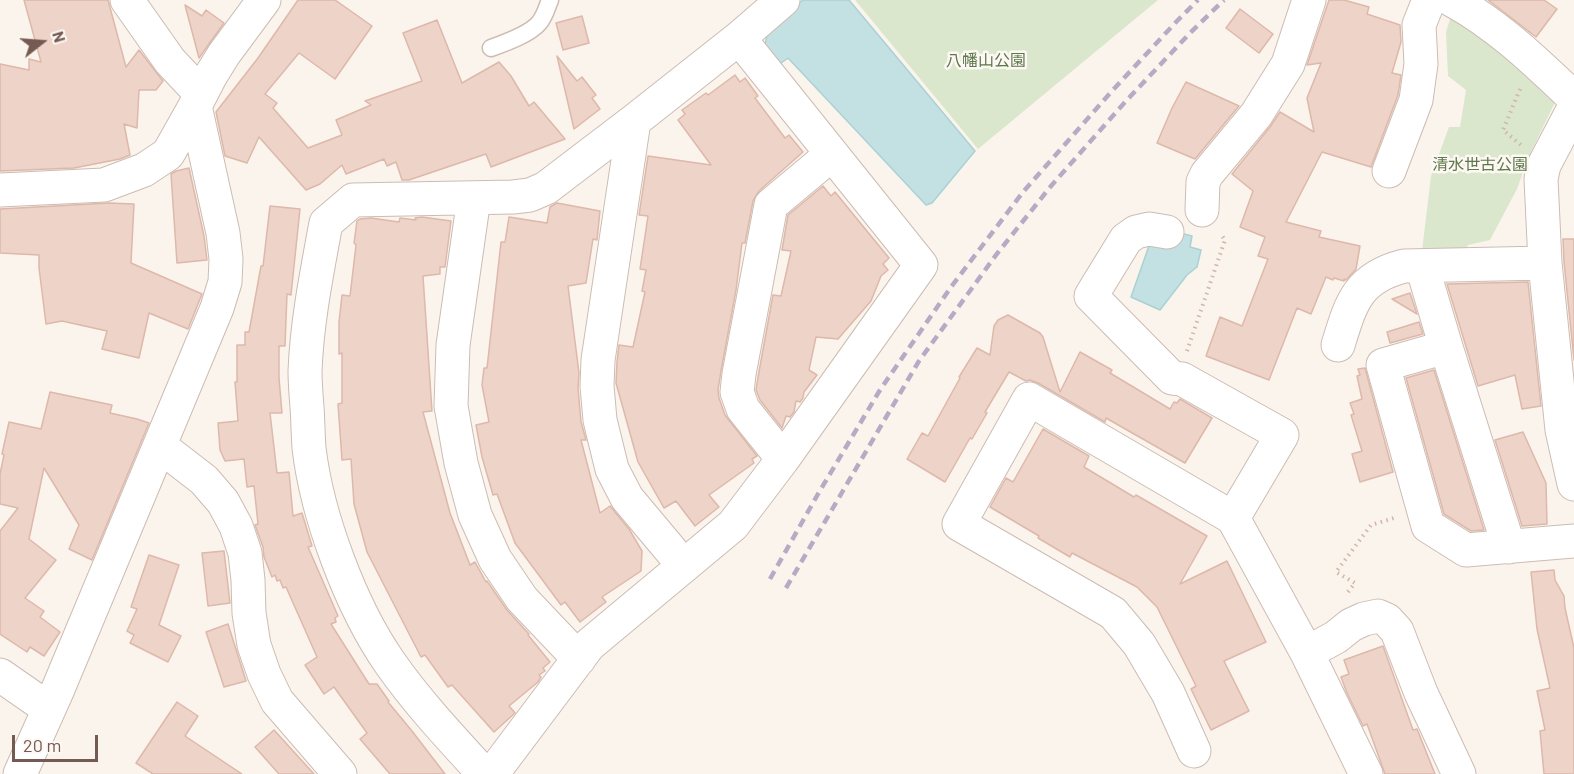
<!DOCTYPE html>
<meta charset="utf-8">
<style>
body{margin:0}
#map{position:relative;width:1574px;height:774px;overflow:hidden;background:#fbf4ed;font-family:Barlow,sans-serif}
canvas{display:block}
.north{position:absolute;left:12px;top:12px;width:60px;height:60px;-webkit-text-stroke:4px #fdf8f3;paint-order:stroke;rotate:73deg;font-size:16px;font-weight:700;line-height:24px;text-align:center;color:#745a52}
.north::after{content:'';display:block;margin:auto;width:21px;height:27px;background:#745a52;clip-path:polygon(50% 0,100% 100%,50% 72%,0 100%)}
.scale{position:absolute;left:12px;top:735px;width:86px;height:27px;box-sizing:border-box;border:3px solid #745a52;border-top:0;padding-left:8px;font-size:18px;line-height:21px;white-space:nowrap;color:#745a52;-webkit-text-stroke:4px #fdf8f3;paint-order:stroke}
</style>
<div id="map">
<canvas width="1574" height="774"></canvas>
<div class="north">N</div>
<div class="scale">20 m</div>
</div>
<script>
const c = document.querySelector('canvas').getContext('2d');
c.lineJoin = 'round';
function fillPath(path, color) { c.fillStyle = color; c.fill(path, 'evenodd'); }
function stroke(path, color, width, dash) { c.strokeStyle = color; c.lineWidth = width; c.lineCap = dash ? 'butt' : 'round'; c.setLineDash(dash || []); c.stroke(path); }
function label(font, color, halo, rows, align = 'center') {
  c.font = font + ' Barlow,"Noto Sans JP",sans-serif'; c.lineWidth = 5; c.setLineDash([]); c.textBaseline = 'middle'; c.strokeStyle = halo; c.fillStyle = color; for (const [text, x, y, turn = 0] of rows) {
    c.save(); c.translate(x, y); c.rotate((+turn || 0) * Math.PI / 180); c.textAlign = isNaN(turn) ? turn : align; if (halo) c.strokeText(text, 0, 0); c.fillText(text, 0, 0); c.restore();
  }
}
const green = new Path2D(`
 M855,0H1158L978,149Z
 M1452,13L1559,94L1528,158L1517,189L1490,240L1468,245L1461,259H1421L1431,176L1449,127H1460L1466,90L1448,76L1446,32Z`);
const water = new Path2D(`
 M803,0H849L975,151L932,203L926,205L788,58L777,66L764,50L768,30Z
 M1176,232L1192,236L1190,247L1201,250L1197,267L1187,275L1160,310L1131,297L1150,243Z`);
const building = new Path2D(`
 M24,0H108L126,67L139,50L163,81L156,90H139L137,128L124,124L130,155L120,159L74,168L0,171V64L29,70V59L41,62Z
 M298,0H335L372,26L335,79L299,53L265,94L277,103L273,108L308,148L342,135L336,120L371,105L365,101L422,81L403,33L437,20L462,83L499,62L511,76L529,106L534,102L565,139L491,167L486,154L409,180H402L396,162L387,166L384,159L346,174L342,165L320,184L306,190L259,137L247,163L225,156L216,112L258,58Z
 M1329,0H1344L1369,7L1367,14L1400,25L1401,42L1392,73L1401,75L1398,95L1371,167L1322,152L1286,222L1321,231L1319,237L1360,246L1356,269L1346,280L1344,279V281L1334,278L1333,280L1326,277L1311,314L1297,308L1269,380L1206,356L1220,317L1242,326L1268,259L1258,256L1265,237L1240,227L1253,191L1232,174L1270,127L1280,112L1314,132L1307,98L1321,63L1307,65Z
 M1488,0H1544L1557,9L1536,37Z
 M185,5L202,16L206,10L224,23L199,58Z
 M1240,9L1273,34L1259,53L1226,28Z
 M582,16L589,43L563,50L556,23Z
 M557,56L577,81L582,77L596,95L592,98L600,109L574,129Z
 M735,75L740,82L745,78L758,96L755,98L785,138L789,135L803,152L759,191L753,201L745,243H742L736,290L721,371L718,390L719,398L725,415L757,456L752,459L754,463L709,495L719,507L695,526L676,501L664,508L638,462L616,383L617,362L619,345L633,347L645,292L642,291L646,270L640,269L648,216L639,215L648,156L711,165L678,120L685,114L682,110L706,93L708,95Z
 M1186,82L1239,106L1195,159L1157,143L1172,108Z
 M189,168L204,236L207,260L177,263L171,174L176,171Z
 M823,186L831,196L835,192L889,258L883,264L888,270L881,276L871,301L838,339L816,337L809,370L817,375L804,392L803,398L800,402L796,401L794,412L790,417L786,416L782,428L760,400L756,390L758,377L773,295L781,296L791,251L782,250L788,215Z
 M109,203L134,204L131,263L202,294L188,329L149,313L139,358L102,349L107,331L62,321L46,324L39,268V255L0,253V209Z
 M557,203L600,211L597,240L593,239L586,283L568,286L579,373L578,388L581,422L586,440H581L600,513L610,506L629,529L642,551L641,571L602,597L606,602L580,622L565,602L561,605L515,543L497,494L493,495L482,457L476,425L489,422L482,385L484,368H487L501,242H505L509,217L547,223L550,207Z
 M270,206L300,209L291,295L287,294L285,346H279V378L282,413H270L277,473L289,472L293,516L302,513L312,546L308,547L338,616L335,618L336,622L331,624L369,684H377L389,701L388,702L412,731L445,774H390L360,739L367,733L334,687L324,694L305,665L317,657L286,587L283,588L280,580L277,581L275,575L272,577L264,557L263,547L255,525L258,524L254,486L247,487L244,459L225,461L220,450L218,423L238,421L235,382H237V345H245V332H249L261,266H263Z
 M422,217L451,221L445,267H440V274L423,276L432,411L423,412L450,513L470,565L475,562L486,582L487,581L507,610L529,634L528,635L550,662L543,668L545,671L539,675L541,677L538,682L509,706L515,713L494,732L452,685L448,687L425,655L421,657L367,552L354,504L351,459L342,460L338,404L342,403V353L339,354V322L342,295L350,296L356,245L354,243L357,221L360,219L371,218L399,222L400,218L416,220L415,218Z
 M1563,239H1574V360L1564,262Z
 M1528,282L1541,406L1522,409L1515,375L1478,386L1447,284Z
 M1410,293L1417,314L1392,299Z
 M1008,315L1040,333L1043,337L1060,392L1080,352L1112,370L1110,373L1170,409L1174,402L1177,403L1180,399L1212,418L1185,463L1106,418L1105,422L1038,383L1030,380L1026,381L1009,372L985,412L987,413L972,439L970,438L945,482L907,459L922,433L928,436L960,378L959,377L977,348L990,355L994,326L998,320Z
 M1419,322L1423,334L1390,343L1387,332Z
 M1365,368L1393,472L1360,482L1352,454L1362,451L1351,415L1354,414L1350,403L1362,399L1357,376L1360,375L1358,369Z
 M1434,370L1484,530L1471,531L1444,514L1406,378Z
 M50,392L112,405L110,413L137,419L149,423L92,560L69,549L79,525L44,468L29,539L56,560L25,598L44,611L40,617L60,632L44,656L30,647L27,652L0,634V531L18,508L0,504V474L4,455L2,454L9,422L41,429Z
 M1043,429L1089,456L1084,467L1134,497L1136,495L1207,536L1180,584L1227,561L1266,642L1224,661L1249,711L1211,730L1191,689L1196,686L1157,607L1137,587L1072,553L1070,557L1038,538L1039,536L990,507L1006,478L1013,482Z
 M1523,432L1546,483L1547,524L1522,526L1495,440Z
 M224,551L230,603L208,606L202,553Z
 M149,555L179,565L159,625L181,636L168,662L130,643L134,635L127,631L137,609L131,607Z
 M1554,570L1555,580L1564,596L1565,608L1574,648V774H1544L1540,731L1545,730L1537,691L1550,688L1537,629L1531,572Z
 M228,624L246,681L224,687L206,632Z
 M1383,646L1413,730L1417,729L1435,774H1385L1367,724L1363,726L1347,693L1341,677L1349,674L1344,660Z
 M177,702L198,716L185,736L242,774H153L136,763Z
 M274,730L314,774H279L255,747Z`);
const path = new Path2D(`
 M1520,89L1503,130L1521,145
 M1187,351L1225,240L1221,234
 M1348,592L1355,583L1336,572L1371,525L1394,518`);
const lane = new Path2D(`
 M491,48C505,43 530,34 539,23C545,16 547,7 550,0`);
const street = new Path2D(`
 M127,0L170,61L201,94
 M1452,0C1498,25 1536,62 1574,98
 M739,38L783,0
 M1574,108L1544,165L1541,179L1545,263L1562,430L1574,484
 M634,121L598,360L597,386L600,420L612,469L627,498L684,566
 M1389,171L1416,100L1421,64L1419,25L1429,0
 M0,190L104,185L144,170L168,154L195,106
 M474,198L453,345L451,406L461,463L475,515L495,559L522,599L579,659
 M1202,210L1203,182L1207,174L1256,115L1288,64L1309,0
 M1167,232L1149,229L1136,232L1126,239L1091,296L1172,378L1182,379L1282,435L1233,518
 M1422,266L1446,347L1509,547
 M1338,345C1351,303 1357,278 1404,266L1545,263
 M1446,347L1383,365L1428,526L1466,550L1574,541
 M160,446L204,480L223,502L236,526L245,553L248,580L249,613L254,645L264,674L277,701L340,774
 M783,459L743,409L737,392L739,374L771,205L832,154
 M1307,653L1336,637L1351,625L1364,619L1378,616L1387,620L1397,631L1421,693L1459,774
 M0,675L49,709
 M1194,751L1168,693L1139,644L1113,613L959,524L1029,399L1233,518L1307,653L1366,774
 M20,774L58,689L217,308L225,282L226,259L223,233L195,106L211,75L224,54L264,0
 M484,774C451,738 418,703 390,663C351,607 317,516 309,448C308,435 308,421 307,407C306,395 305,383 305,371C307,321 317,272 326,223L353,200L513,197L530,195L546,188L634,121L739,38L921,265L783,459L733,525L589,645L492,774`);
const rail = new Path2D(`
 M770,579L818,494L880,390L951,287L1023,192L1111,92L1177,21L1198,0
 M786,588L919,361L996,255L1051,186L1126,101L1190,33L1224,0`);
const parkNames = [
 ["八幡山公園",986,61],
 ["清水世古公園",1480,165]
];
fillPath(green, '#dae7cc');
fillPath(water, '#c3e1e3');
stroke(water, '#aad1d3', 1.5);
fillPath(building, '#edd3c8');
stroke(building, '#deb8aa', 1.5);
stroke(lane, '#ccbcb3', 19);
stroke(street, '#ccbcb3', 35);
stroke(path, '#d2b6aa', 4, [1.5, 4.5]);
stroke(lane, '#fff', 16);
stroke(street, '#fff', 33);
stroke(rail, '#b6abc5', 4.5, [9, 6]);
label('16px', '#5d784b', '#fdf8f3', parkNames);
</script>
